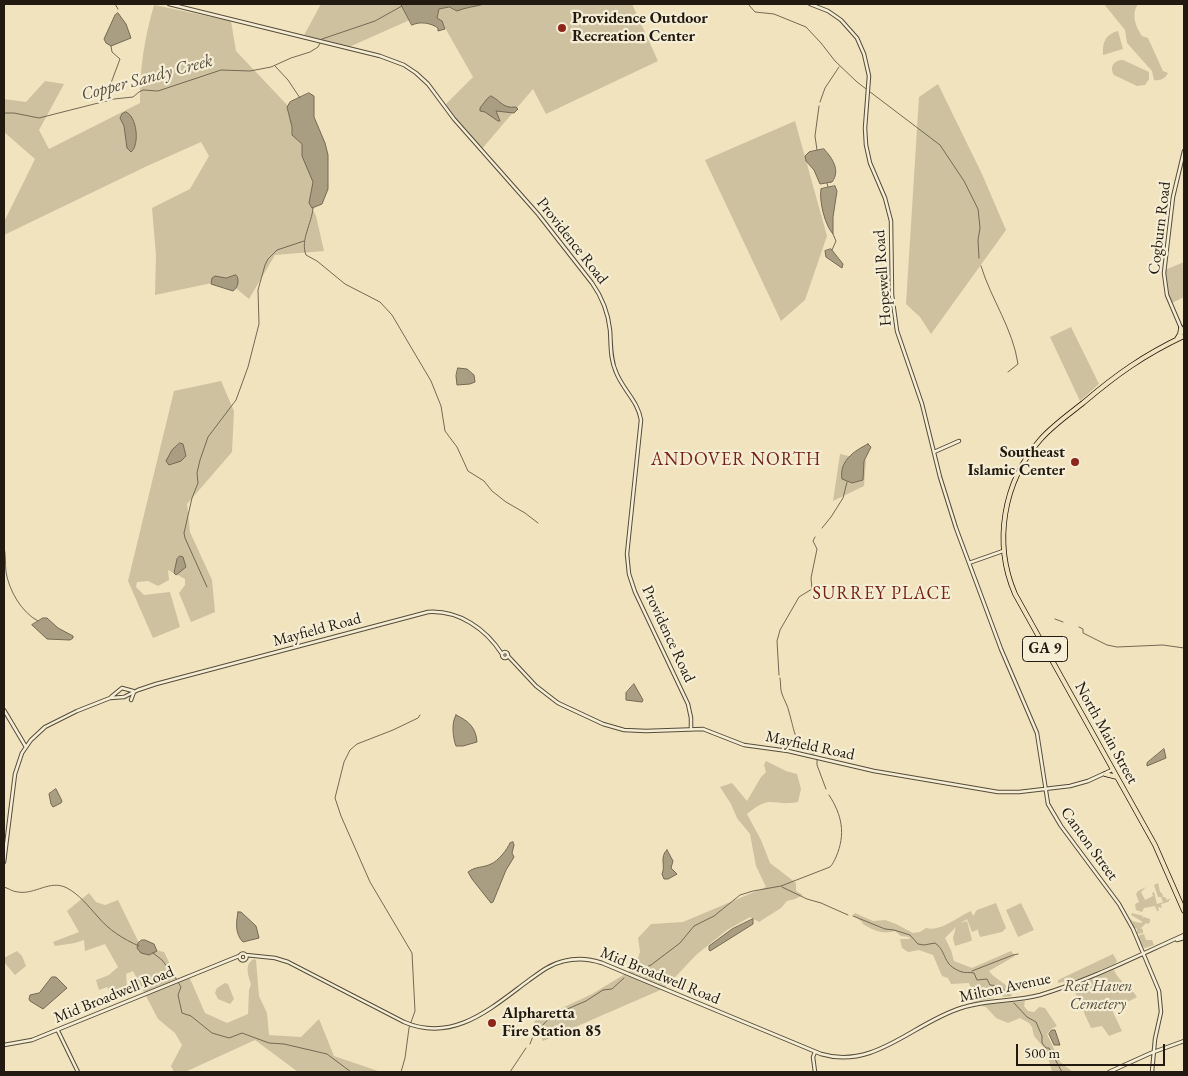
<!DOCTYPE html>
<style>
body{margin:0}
#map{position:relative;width:1188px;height:1076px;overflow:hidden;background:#f0e3bd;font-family:"EB Garamond",serif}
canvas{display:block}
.frame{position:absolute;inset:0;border:5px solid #221910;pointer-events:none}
.scale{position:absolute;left:1016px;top:1044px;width:149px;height:22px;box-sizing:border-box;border:2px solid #221910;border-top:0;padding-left:6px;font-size:15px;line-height:18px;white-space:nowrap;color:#221910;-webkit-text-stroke:4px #f5edd4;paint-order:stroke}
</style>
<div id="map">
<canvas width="1188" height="1076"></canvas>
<div class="frame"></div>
<div class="scale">500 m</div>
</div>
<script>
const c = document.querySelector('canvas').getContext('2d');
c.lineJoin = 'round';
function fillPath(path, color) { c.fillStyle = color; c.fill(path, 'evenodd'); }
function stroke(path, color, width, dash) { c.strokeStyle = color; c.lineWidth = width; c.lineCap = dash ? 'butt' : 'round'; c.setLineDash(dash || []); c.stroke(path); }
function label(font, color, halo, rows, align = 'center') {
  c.font = font + ' "EB Garamond",serif'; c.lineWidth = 4.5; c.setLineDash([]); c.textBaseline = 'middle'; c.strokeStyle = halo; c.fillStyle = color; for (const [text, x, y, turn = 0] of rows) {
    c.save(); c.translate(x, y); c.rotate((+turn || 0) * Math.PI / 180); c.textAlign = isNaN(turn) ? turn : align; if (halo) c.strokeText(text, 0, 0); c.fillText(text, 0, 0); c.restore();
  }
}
const green = new Path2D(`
 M321,4H401L412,19L349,47L303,37Z
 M484,4H538L541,5L632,4L658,61L546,114L533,89L481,150L444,106L473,77L444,26L437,18L439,9C447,6 450,9 457,11C467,7 474,7 484,4Z
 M1104,4H1138C1131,14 1135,26 1142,36L1148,38L1163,71L1168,73C1165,79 1160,81 1154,80L1152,71L1127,43L1125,30Z
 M154,5L231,21L236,51L289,107L297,139L303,145L318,195L313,210L316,216L324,251L275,255L249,299L226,280L155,295L156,255L152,208L190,189L209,156L201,142L145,167L4,235V222L35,159L4,132V99L26,102L45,81L64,84L39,130L49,149L140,103C140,67 144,40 154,5Z
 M1118,31L1123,49L1103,55C1102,42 1106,34 1118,31Z
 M1123,60L1149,72V79L1145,85L1137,86L1114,75C1109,67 1114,60 1123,60Z
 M938,84L982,174L1006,230L931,334L920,317L906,304L919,97Z
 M795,121L827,236L805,300L781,321L705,160Z
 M1184,262V297L1172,303L1167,289L1165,270Z
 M1071,327L1099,384L1080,401L1050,337Z
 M221,381L234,411L232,452L187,504L190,532L212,580L215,612L191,622L179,593L185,585V579L168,570L169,580L158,586L148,581L137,582L136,587L144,595L170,592L180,627L153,638L128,581L174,391Z
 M840,454L866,460L864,486L833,501Z
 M766,761L786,771L797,774L801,789L798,802C772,807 772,793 747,814L761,840L770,863L796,883V891L803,895L795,899L787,901L781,908L759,922L750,917L727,930L696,955L665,988L543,1041L534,1021L592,994L635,968L640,952L638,938L651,924L683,922L766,887L756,866L750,834L737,818L731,804L720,787L732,783L747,801L761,777L766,772L764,765Z
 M1158,883L1160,892L1162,893L1163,897H1165L1167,900L1171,898L1168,902L1161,904L1162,908L1159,907L1158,908L1159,911H1157L1155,906L1144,908L1142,912L1136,910L1135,904L1139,902L1136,894L1138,891L1146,887L1141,892L1145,900L1153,896L1152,893L1154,892L1157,904L1163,902L1161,897H1158L1154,885Z
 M89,893L96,902L105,905L118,900L141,947L164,952L177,979L188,974L205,1013L227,1023L248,1014L249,990L251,984C248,975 244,964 254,959L256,960L259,996L267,1013L269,1035L301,1037L319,1019L334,1056L381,1072H298L255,1040L185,1072H174L171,1066L182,1045L175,1033L158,1019L133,971L126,974L127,987L111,992L107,987L99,990L96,980L109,975L118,967L105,944L85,951L84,940L75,943L55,946L53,942L79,932L67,911Z
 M996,903L1006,928L1002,932L980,937L977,928V930L972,932L967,919L961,923L967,921L972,940L971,941L955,946L953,938L956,927L945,938L951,950L954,961L972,968L1011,951L1015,956L989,971C996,981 1010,983 1012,996L1003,997L999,989L992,988L994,998L972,1003L974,996L969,983L951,984L948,978L942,976L933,955L919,950L908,952L902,948L900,939H910L909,937L901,936L895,931C883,935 873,930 863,924L862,922L853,915L855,913L873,921L885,920L896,924L913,933L920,932L926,928C941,932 957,917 971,911L973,916L977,910Z
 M1021,903L1034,930L1018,937L1006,910Z
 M1132,913L1143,916L1142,918L1144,917L1150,919V922L1148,924L1146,923L1141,928L1143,930V933L1137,934V929L1133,927L1130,917L1132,921L1140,923L1143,922L1131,915Z
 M1144,934L1146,940H1152L1154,945L1145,948L1143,947L1138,937L1140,935Z
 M17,951L22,956L26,966L15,975L4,962V958Z
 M1113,954L1117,961L1115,964L1079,979L1058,983V980Z
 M1114,970C1118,981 1133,989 1137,997L1112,1010L1122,1031L1109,1036L1102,1026L1091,1028L1072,986Z
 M225,983L228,984L234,999L230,1004L218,999L215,993L217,988Z
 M1025,1001L1024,1006L1028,1011L1034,1012L1039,1007L1045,1008L1057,1026L1051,1029L1047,1034L1060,1062L1073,1072H1052L1046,1050L1034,1036L1032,1027L1029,1023L1020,1018L1008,1023L996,1018L986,1007L981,1006L986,1004Z`);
const water = new Path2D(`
 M401,4H484C474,7 467,7 457,11L449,7L439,9L437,18L442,21L445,29L438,31V28C431,23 420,21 412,25Z
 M118,13L126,24L131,38L111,46L106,43L104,39L115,15Z
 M309,93L314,96V117L325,143L328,155V189L322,204L312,208L309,203L313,182L302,156V144L292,135V127L287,107L290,102Z
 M491,96C501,101 503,109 516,107L518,109L514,113L496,111L500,121H498L485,112L480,111V108L487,99Z
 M126,112C137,116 140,145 131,152L127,148L124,126L120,118L122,114Z
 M824,149C832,158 841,170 832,182L820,184L814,170L806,161L805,156L809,152Z
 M835,186L837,191L833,217V234C825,225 819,202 821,189Z
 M831,249L843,264L842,268L826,257L825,251Z
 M236,275C240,279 238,288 233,291L211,284L212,278L215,276L226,278Z
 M458,368L467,369L474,375L475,382L470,384L457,385L456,376Z
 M180,443L183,444L186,456L181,461L169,465L166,461L172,450Z
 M868,444L871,447L864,461L863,480L852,483L842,479C839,461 854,451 868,444Z
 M180,556L183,557L186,567L176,575L174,573L177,559Z
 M43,618H47L58,628L73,636V638L70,640L47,639L32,625Z
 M634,684L643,700L642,702L626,700V693Z
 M456,715C469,721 476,728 477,742L463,746H456C453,738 451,723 456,715Z
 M1164,749L1166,758L1147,766V763Z
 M56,789L62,801L61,803L53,807L51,804L49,794Z
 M513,842L514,845L512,853L514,857L506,870L493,902L491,903L472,879L468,872C476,866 483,868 491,864C498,861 507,850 510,843Z
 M667,850L673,861L671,868L677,874L668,879H664L662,874C666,866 659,857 667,850Z
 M238,912H241L256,926L259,938L243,942C235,934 236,923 238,912Z
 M753,919V924L710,951L709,950V946L732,929Z
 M142,940H145L154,944L157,951L149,955L141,953L137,948L138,943Z
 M52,977H56L67,988L43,1009L30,1001L29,999L30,995L39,993Z
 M1052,1030H1055L1060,1045H1054L1049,1034Z`);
const stream = new Path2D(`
 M115,4L118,9
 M748,4L755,12L774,14L806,27L821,43L835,61L857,82L940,145L964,181L978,209L980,228L978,240L979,258
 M322,39L375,21L402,6
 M275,66L288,80L300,98
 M107,101L111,83L120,59L112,52L111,46
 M820,102L825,88L839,67
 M4,113H14L39,118L114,99L133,97L139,92L143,90L158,91L221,70L250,71L271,67L291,58L310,52L318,47L320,43
 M817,150L815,136L819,106
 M827,183L828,187
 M313,208C312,223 300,240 306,255L317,261L345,284L380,302L392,315L431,381L441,406L445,431L457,447L468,471L484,481L492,491L506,502L525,513L538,523
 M832,250L836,241L833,234
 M981,266C991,299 1013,329 1018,364L1008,372
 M822,528L831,517L843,498L847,482
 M4,546V542
 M4,547C6,555 5,563 6,572C9,590 21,612 38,621
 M207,587L185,538L184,533L192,498L198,483L197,473L200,460L208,437L236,400L248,367L259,324L258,290L265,265L268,259L277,250L304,241
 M1055,619L1063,622
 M1079,627L1083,629V633L1107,645L1117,647L1163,645L1184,648
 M779,675L777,641L780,630L799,597L812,589L811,578L817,549L813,541L815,537
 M780,678C781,683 780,689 782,694C784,700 788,706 789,712C795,732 794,745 814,754
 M817,760V765L826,789
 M4,887C8,888 13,892 18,892C35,895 50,879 67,888C80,895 88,906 98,917C109,930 123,939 139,946
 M782,887L807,899L821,903L848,915
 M853,916L885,929L894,930L910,935L918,944L924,945L935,943C948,952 941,965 962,972C965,973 970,972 974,973L977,980L987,979L990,985L1001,986L1008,995
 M153,953L162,960L177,980
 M972,971L1013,955L1018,954
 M635,972L651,965L680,943L694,926L714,916L740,895L753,891L781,886L830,867C833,864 834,861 836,857C846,834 842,815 829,795
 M178,982L181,987L178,995L182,1013L191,1016L212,1033L229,1038L242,1033L269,1043L284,1044L327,1054L351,1072
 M1014,1003L1027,1017L1036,1022L1042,1036V1043L1046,1048H1049L1062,1072
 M530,1044L533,1036L551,1016L586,1001L603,990L612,989L624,978
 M401,1072L405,1058L409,1028L415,1011L412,953L370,882L341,816L335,798L344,762L350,750L357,744L393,730L418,718L420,715
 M510,1072L526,1048`);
const tertiary = new Path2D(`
 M169,4L380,56L404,65L416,73L428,84L454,119L538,214L592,283C602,297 608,312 610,330C611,344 610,359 616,372C623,390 638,401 641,420L627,554L629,574L635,592L688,704L691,718V728
 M810,4L828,11L841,20L857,38L864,54L869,76L865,128L866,145L870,163L885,198L891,221L892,295L897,331L922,404L940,477L956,528L1001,649L1037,733L1048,804L1061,826L1119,904L1133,929L1159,991L1161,1012L1155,1039L1152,1072
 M1184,151L1173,197L1164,273L1167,295L1184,335
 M934,452L959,441
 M969,563L1003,551
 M502 655a3 3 0 1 1 6 0a3 3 0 1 1-6 0Z
 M508,656L536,686L558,703L603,724L624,730L646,731L703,729L744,745L788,751L874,771L998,792H1019L1070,786L1088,781L1112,770
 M111,697L122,688L133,691
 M131,700L134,692
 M4,710L26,747
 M4,862L15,774L22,753L31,740L45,727L77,711L110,698L124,697L138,690L156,684L428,612C459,610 486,629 502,654
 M1177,940L1184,938
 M239.5 957a3.5 3.5 0 1 1 7 0a3.5 3.5 0 1 1-7 0Z
 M246,955L275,958L288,962L404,1022C453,1043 490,1009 528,981C539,973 550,964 564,961C576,958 590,959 602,963L821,1054C875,1070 913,1023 961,1008C987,999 1014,1002 1040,995C1090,980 1137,956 1184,935
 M58,1031L78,1072
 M4,1045L32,1040L239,956
 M815,1052L813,1057L815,1072
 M1109,1072L1151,1053L1184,1041`);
const primary = new Path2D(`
 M1184,336C1144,355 1117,374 1083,403C1068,415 1052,426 1040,440C1003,482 993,543 1015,594L1155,845L1184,911
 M1177,339L1180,334L1181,328
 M1105,774L1117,777`);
const markers = [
 [562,28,5,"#8f2418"],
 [1075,462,5,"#8f2418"],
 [492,1023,5,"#8f2418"]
];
const shields = [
 [1045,649,45]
];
const shieldNames = [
 ["GA 9",1045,649]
];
const poiNames = [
 ["Providence Outdoor",572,19],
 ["Recreation Center",572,37],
 ["Southeast",1065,453,"right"],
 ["Islamic Center",1065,471,"right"],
 ["Alpharetta",502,1014],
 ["Fire Station 85",502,1032]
];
const streetNames = [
 ["Cogburn Road",1160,228,-83],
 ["Providence Road",572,241,52],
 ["Hopewell Road",883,278,-94],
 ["Mayfield Road",317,630,-15],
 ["Providence Road",668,634,65],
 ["North Main Street",1106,733,61],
 ["Mayfield Road",810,746,12],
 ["Canton Street",1089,844,54],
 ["Mid Broadwell Road",660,976,22],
 ["Milton Avenue",1005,988,-12],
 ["Mid Broadwell Road",114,995,-22]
];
const parkNames = [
 ["Rest Haven",1098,987],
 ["Cemetery",1098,1005]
];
const waterNames = [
 ["Copper Sandy Creek",147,78,-15]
];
const neighbourhoodNames = [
 ["ANDOVER NORTH",736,460],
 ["SURREY PLACE",882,594]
];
fillPath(green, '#cdc1a0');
fillPath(water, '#aa9e82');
stroke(water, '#746954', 1);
stroke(stream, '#746954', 1);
stroke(tertiary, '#564c3b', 4.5);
stroke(primary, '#221910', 5.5);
stroke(tertiary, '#f5edd4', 2.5);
stroke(primary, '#f0e3bd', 4);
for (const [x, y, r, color] of markers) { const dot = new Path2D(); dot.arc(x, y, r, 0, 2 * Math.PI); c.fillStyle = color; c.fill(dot); stroke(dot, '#f5edd4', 2); }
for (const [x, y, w] of shields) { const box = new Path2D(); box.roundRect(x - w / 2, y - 12.5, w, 25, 4); c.fillStyle = '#f5edd4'; c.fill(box); stroke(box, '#221910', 1); }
label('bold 15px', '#221910', null, shieldNames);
label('bold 16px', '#221910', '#f5edd4', poiNames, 'left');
label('16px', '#221910', '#f5edd4', streetNames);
label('italic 16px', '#554b3b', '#f5edd4', parkNames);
label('italic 18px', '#584e3e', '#f5edd4', waterNames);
c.letterSpacing = '1px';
label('18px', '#7a1f14', '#f5edd4', neighbourhoodNames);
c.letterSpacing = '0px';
</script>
